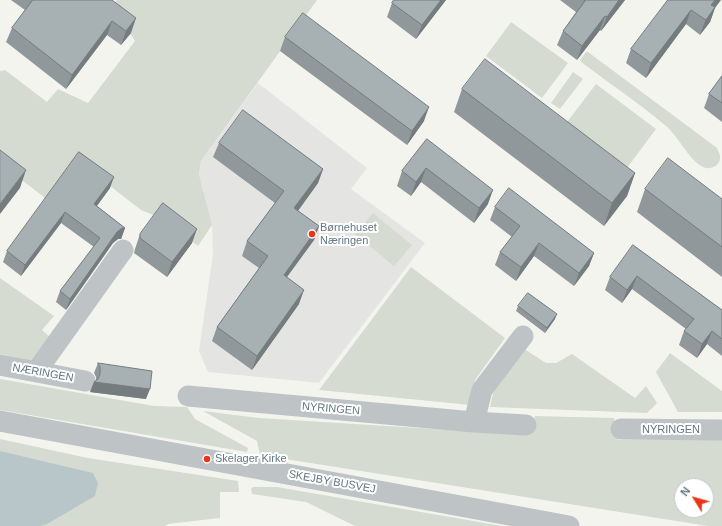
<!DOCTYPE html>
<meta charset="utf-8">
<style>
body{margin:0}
#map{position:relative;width:722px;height:526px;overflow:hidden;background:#f4f4ef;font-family:Helvetica,sans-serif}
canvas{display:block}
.north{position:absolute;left:674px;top:478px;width:40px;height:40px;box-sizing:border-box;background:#fff;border:1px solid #c0c9cd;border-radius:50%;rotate:307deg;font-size:11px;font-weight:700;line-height:16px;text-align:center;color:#617782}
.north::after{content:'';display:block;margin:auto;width:14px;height:18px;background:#ec3518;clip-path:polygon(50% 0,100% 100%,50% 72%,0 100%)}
</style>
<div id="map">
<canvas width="722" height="526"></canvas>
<div class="north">N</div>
</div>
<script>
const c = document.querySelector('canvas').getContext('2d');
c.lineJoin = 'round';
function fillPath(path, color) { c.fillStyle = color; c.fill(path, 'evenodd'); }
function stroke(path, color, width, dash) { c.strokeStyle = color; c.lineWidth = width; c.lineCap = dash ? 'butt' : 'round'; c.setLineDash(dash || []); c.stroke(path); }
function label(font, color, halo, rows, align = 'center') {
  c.font = font + ' Helvetica,sans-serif'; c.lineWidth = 4; c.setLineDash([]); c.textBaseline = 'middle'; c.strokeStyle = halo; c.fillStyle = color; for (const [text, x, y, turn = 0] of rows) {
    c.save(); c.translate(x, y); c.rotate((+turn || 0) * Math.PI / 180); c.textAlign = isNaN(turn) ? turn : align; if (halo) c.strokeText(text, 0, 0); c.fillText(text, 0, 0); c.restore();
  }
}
const built = new Path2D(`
 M258,83L367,168L351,189L425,243L319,383L208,372L199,351L213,254L212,226L199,174L201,161Z`);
const green = new Path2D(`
 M117,0H317L201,161L199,174L212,225L198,246L156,216L141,210L74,158L45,198L0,163V71L5,70L47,102L58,89L88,103L135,41L112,6Z
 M511,22L568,63L542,98L486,56Z
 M586,52H588L717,148C718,151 720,154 720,156C721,165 711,171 703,167C688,159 679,137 666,126C639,103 609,83 581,62L580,60Z
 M573,72L583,79L560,109L551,103Z
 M596,84L656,129L621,176L561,130Z
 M373,213L412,245L394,266L355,234Z
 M411,267L505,338L475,380L470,405L319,390Z
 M0,278L54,316L42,330L51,338L32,361L0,354Z
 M521,347L546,363H556L572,354L635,398L646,386L657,403L647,413L490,407L495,384Z
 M670,353L722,391V412H678L656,372Z
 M0,379L154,406L187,407L195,419L248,448L247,452L0,410Z
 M203,411L259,418L530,435L535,416L614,418L618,440L722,439V526H708L260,455L257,441ZM682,486H706V510H682Z
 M0,439L88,458L238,481L239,492H220V518L168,524L165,526H0Z
 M253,487H277L502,526H355L306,502L252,494L251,489Z`);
const water = new Path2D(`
 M0,451L93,473L98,483L95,496L47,524L40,526H0Z`);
const minor = new Path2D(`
 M0,365L85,381
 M36,372L123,250
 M188,396L474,422L526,425
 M0,421L569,526
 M474,422L482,390L523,336
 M621,429L722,430`);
const wall = new Path2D(`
 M11,0H112L131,33L121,45L107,35L66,89L6,42L12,28L25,10Z
 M394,0H446L416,39L387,17L392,3Z
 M560,0H625L601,31L600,30L577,60L557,45L563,31L576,12Z
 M668,0L715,8L710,22L700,35L686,24L646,78L626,63L631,49Z
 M285,37L424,121L407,145L280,51Z
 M722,76V122L704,108L709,94Z
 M462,89L635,173L627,196L604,226L454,112Z
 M427,139L488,204L474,223L421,182L411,196L397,186L402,171Z
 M219,143L323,169L318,183L298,211L319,226L314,240L287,277L299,304L252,370L212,341L217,327L259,268L242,256L247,241L275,203L213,157Z
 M79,152L110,188L97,206L125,228L121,239H118L113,243L66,310L56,302L60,291L94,247L61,223L21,276L3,262L7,251Z
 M645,189L722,199V277L637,212Z
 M495,207L594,253L589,266L574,286L534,256L516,281L495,265L500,252L512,237L490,220Z
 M140,234L192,243L167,277L134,253L135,249Z
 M633,245L722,310V356L707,344L697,358L679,345L684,331L686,329L632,289L622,303L605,290L610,277Z
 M518,306L555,319L545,333L516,311Z
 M98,363L146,399L90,392L94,382L96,380V377L94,373Z`);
const shadedWall = new Path2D(`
 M441,0H446L416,39L422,25Z
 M619,0H625L601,31L607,17Z
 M715,0H721L715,8L710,22L700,35L711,5Z
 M691,10L686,24L646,78L651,63Z
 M605,16L600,30L577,60L582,46Z
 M136,18L131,33L121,45L126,31Z
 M112,21L107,35L66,89L72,75Z
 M429,107L424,121L407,145L412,131Z
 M426,168L421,182L411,196L416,182Z
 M323,169L318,183L289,223L294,208Z
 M26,170L20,188L0,214V204Z
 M635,173L627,196L604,226L612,203Z
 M114,177L110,188L90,215L94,204Z
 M493,190L488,204L474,223L479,208Z
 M65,212L61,223L21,276L25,265Z
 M319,226L314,240L278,289L284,275Z
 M122,228H125L121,239H118L113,243L66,310L70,299L117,232Z
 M197,229L192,243L167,277L172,262Z
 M539,243L534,256L516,281L521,267Z
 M594,253L589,266L574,286L579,273Z
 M637,276L632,289L622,303L627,290Z
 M304,290L299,304L252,370L257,356Z
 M557,314L555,319L545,333L547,328Z
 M712,331L707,344L697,358L702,344Z
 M94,382L150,389L146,399L90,392Z`);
const building = new Path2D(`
 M33,0H112L136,18L126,31L112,21L72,75L12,28Z
 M394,0H441L422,25L392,3Z
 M584,0H619L607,17L605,16L582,46L563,31L585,1Z
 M668,0H715L711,5L715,7L706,20L691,10L651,63L631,49Z
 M303,13L429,107L412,131L285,37Z
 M485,59L635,173L612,203L462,89Z
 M722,76V103L709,94Z
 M243,110L323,169L294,208L319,226L284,275L304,290L257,356L217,327L268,256L247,241L284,191L219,143Z
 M427,139L493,190L479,208L426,168L416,182L402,171Z
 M0,150L26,170L0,204Z
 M79,152L114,177L94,204L125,228H122L117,232L70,299L60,291L100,238L65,212L25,265L7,251Z
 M668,158L722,199V247L645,189Z
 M509,188L594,253L579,273L539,243L521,267L500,252L520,226L495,207Z
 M163,203L197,229L172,262L140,238V234Z
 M633,245L722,310V339L712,331L702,344L684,331L694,319L637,276L627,290L610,277Z
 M528,293L557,314L547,328L518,306Z
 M98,363L152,371L150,389L94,382L98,379L100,374V367Z`);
const markers = [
 [312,234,4,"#ec3518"],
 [207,459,4,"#ec3518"]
];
const poiNames = [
 ["Børnehuset",320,228],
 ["Næringen",320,241],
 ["Skelager Kirke",215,459]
];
const streetNames = [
 ["NÆRINGEN",43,373,10],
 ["NYRINGEN",331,409,5],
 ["NYRINGEN",671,430],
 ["SKEJBY BUSVEJ",332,482,10]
];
fillPath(built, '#e4e5e3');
fillPath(green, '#d5dbd0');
fillPath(water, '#b8c6ca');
stroke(minor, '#bec4c6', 21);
fillPath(wall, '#90989b');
fillPath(shadedWall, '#757c7e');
fillPath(building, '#a7b1b4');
stroke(building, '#757c7e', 1);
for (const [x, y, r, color] of markers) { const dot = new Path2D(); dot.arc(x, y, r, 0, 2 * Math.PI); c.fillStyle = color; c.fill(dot); stroke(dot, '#fff', 1.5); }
label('11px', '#617782', '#fff', poiNames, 'left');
label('11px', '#617782', '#fff', streetNames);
</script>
